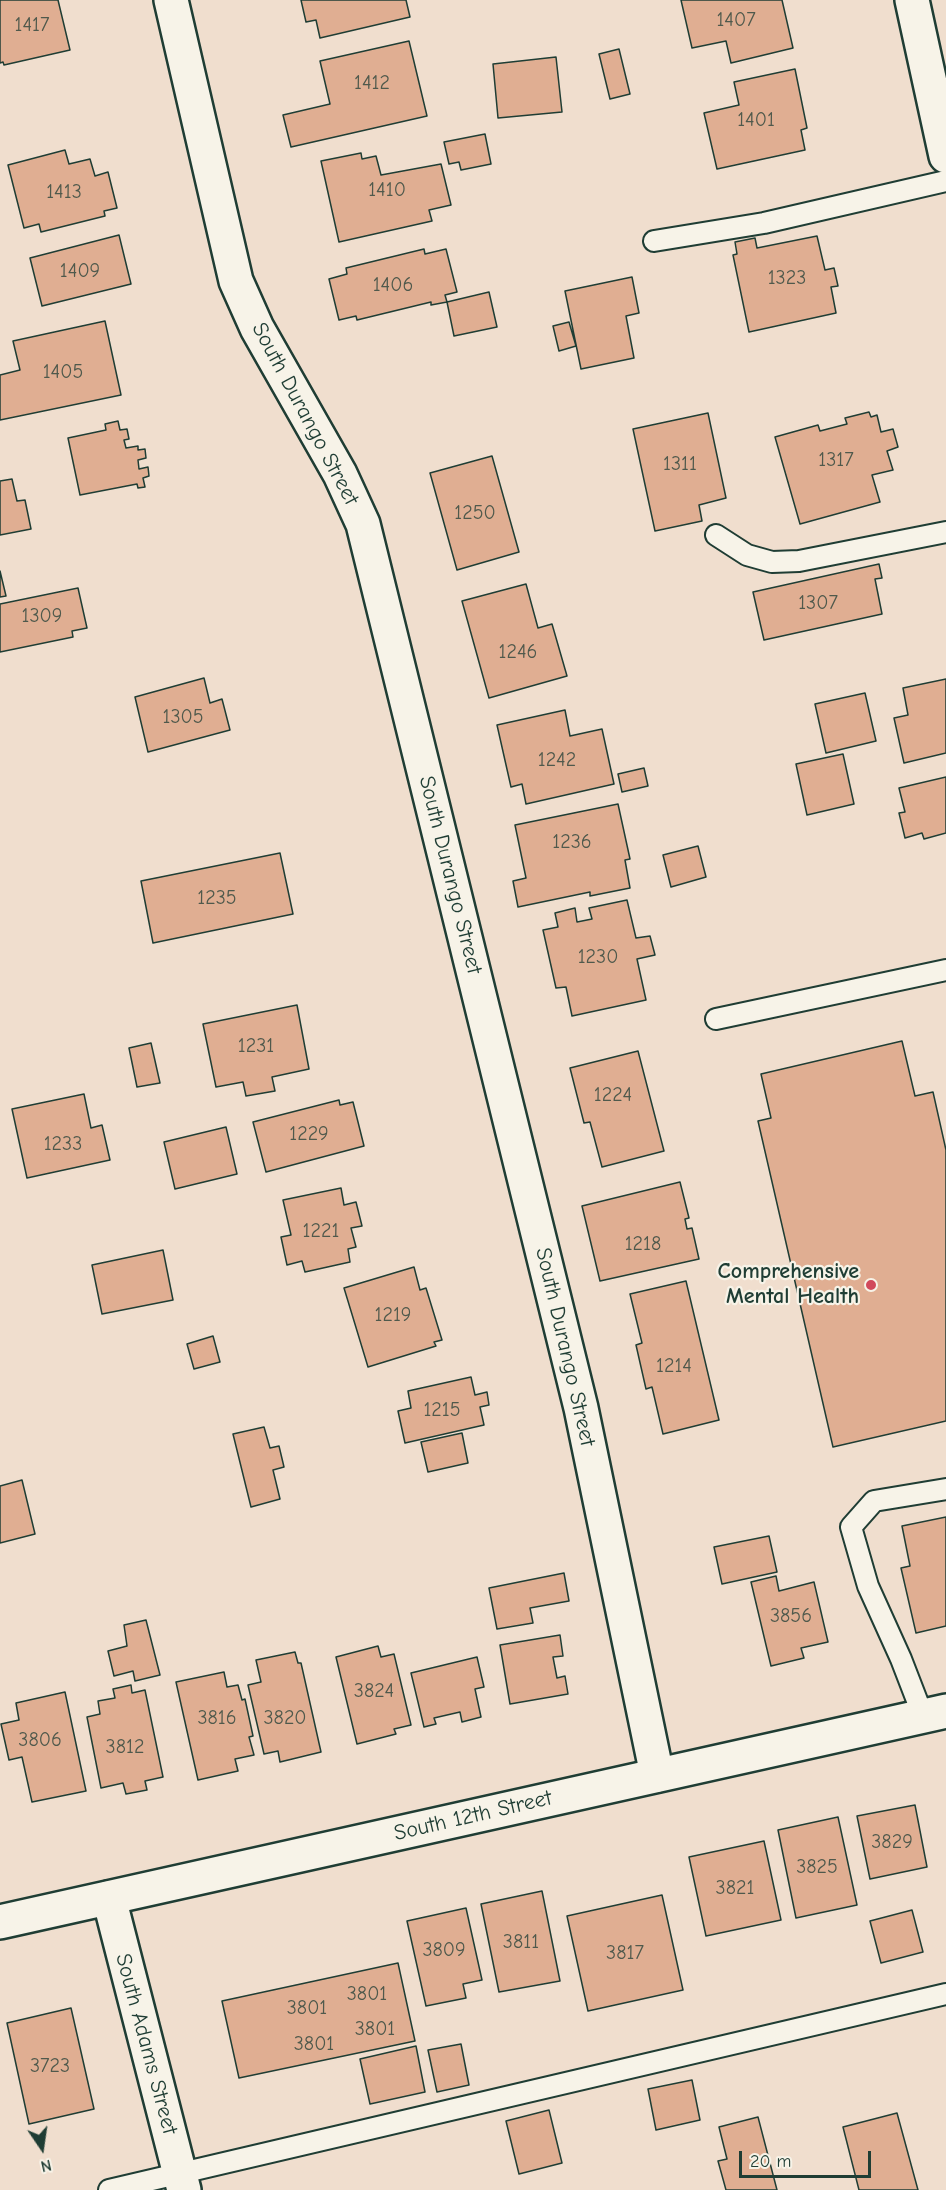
<!DOCTYPE html>
<style>
body{margin:0}
#map{position:relative;width:946px;height:2190px;overflow:hidden;background:#f0dece;font-family:"Comic Neue",sans-serif}
canvas{display:block}
.north{position:absolute;left:12px;top:2118px;width:60px;height:60px;-webkit-text-stroke:4px #f7f3e8;paint-order:stroke;rotate:167deg;font-size:16px;font-weight:700;line-height:24px;text-align:center;color:#1f3d34}
.north::after{content:'';display:block;margin:auto;width:21px;height:27px;background:#1f3d34;clip-path:polygon(50% 0,100% 100%,50% 72%,0 100%)}
.scale{position:absolute;left:739px;top:2151px;width:132px;height:27px;box-sizing:border-box;border:3px solid #1f3d34;border-top:0;padding-left:8px;font-size:18px;line-height:21px;white-space:nowrap;color:#1f3d34;-webkit-text-stroke:4px #f7f3e8;paint-order:stroke}
</style>
<div id="map">
<canvas width="946" height="2190"></canvas>
<div class="north">N</div>
<div class="scale">20 m</div>
</div>
<script>
const c = document.querySelector('canvas').getContext('2d');
c.lineJoin = 'round';
function fillPath(path, color) { c.fillStyle = color; c.fill(path, 'evenodd'); }
function stroke(path, color, width, dash) { c.strokeStyle = color; c.lineWidth = width; c.lineCap = dash ? 'butt' : 'round'; c.setLineDash(dash || []); c.stroke(path); }
function label(font, color, halo, rows, align = 'center') {
  c.font = font + ' "Comic Neue",sans-serif'; c.lineWidth = 4.5; c.setLineDash([]); c.textBaseline = 'middle'; c.strokeStyle = halo; c.fillStyle = color; for (const [text, x, y, turn = 0] of rows) {
    c.save(); c.translate(x, y); c.rotate((+turn || 0) * Math.PI / 180); c.textAlign = isNaN(turn) ? turn : align; if (halo) c.strokeText(text, 0, 0); c.fillText(text, 0, 0); c.restore();
  }
}
const building = new Path2D(`
 M0,0H58L70,50L4,65L3,62L0,63Z
 M301,0H406L410,17L320,38L316,20L306,22Z
 M681,0H782L793,48L731,63L726,41L692,48Z
 M409,41L427,116L291,147L283,115L330,104L320,61Z
 M619,49L630,94L610,99L599,54Z
 M556,57L562,112L498,118L493,64Z
 M795,69L807,128L801,130L805,150L717,169L704,113L739,105L734,82Z
 M485,134L491,164L461,170L459,162L449,164L444,142Z
 M65,150L69,164L90,159L95,176L108,172L117,208L104,211L105,216L41,232L39,224L24,228L8,165Z
 M361,153L362,159L376,156L381,175L441,164L451,205L429,210L432,221L339,242L321,161Z
 M119,235L131,284L42,306L30,258Z
 M817,236L825,270L834,268L838,286L831,287L836,313L749,332L733,255L737,254L735,242L755,238L757,248Z
 M424,249L425,254L446,249L457,292L445,295L447,302L431,305V302L357,320L356,316L339,320L329,279L347,274L346,268Z
 M632,277L639,313L626,316L634,358L581,369L565,291Z
 M489,292L497,327L454,336L447,302Z
 M105,321L121,395L0,420V375L20,370L13,341Z
 M569,322L576,346L559,351L553,326Z
 M869,412L871,417L877,415L881,432L893,429L898,447L887,451L893,470L872,475L880,502L800,524L775,437L818,425L820,431L847,424L845,418Z
 M708,413L726,498L699,505L702,521L655,531L633,429Z
 M118,421L120,430L127,429L129,439L124,440L126,448L138,446V450L145,449L146,458L138,460L139,469L148,467L149,476L143,478L145,487L138,488L137,484L80,495L68,438L106,430L105,424Z
 M492,456L519,552L457,570L430,473Z
 M12,479L17,501L25,500L31,529L0,535V481Z
 M879,564L882,578L875,579L882,614L764,640L753,592Z
 M0,571L6,596L0,597Z
 M526,584L538,628L552,624L567,676L489,698L462,601Z
 M78,588L87,628L72,631L73,637L0,652V604Z
 M204,678L210,703L222,699L230,730L148,752L135,697Z
 M946,679V753L904,763L894,718L908,715L903,688Z
 M865,693L876,741L826,753L815,704Z
 M565,710L570,736L602,729L614,784L526,804L522,784L511,787L497,725Z
 M843,754L854,804L807,815L796,764Z
 M644,768L648,786L622,792L618,774Z
 M946,777V833L924,839L922,833L905,838L899,813L905,812L899,788Z
 M618,804L630,859L625,860L630,888L590,896V892L518,907L513,881L526,878L515,825Z
 M698,846L706,877L671,887L663,855Z
 M280,853L293,914L153,943L141,881Z
 M627,900L636,938L650,936L655,955L637,959L646,1000L572,1016L566,987L556,988L543,930L558,927L555,913L575,908L577,922L592,919L589,908Z
 M297,1005L309,1069L272,1077L275,1091L246,1096L243,1082L216,1087L203,1024Z
 M902,1041L915,1096L933,1092L946,1150V1421L833,1447L758,1121L771,1118L761,1074Z
 M151,1043L160,1083L137,1087L129,1048Z
 M638,1051L664,1151L602,1167L590,1122L584,1123L570,1068Z
 M84,1094L91,1128L102,1125L110,1160L27,1178L12,1109Z
 M339,1100L340,1105L353,1102L364,1146L266,1172L253,1122Z
 M226,1127L237,1174L175,1189L164,1142Z
 M680,1182L689,1218L685,1219L687,1229L692,1228L699,1259L600,1281L582,1206Z
 M341,1188L344,1205L356,1202L362,1226L351,1228L356,1247L348,1249L350,1262L305,1272L302,1261L287,1265L281,1237L291,1235L283,1200Z
 M163,1250L173,1300L102,1314L92,1265Z
 M414,1267L420,1290L426,1288L442,1340L434,1342L436,1346L368,1367L344,1288Z
 M686,1281L719,1420L663,1434L652,1387L646,1389L636,1345L642,1343L630,1294Z
 M213,1336L220,1362L194,1369L187,1344Z
 M471,1377L475,1395L487,1392L489,1405L480,1407L484,1425L405,1443L398,1411L411,1408L408,1391Z
 M264,1427L270,1448L279,1446L284,1467L273,1470L280,1499L251,1507L233,1434Z
 M462,1433L468,1463L428,1472L421,1442Z
 M22,1480L35,1534L0,1543V1486Z
 M946,1517V1626L916,1633L901,1568L910,1566L902,1526Z
 M769,1536L777,1572L722,1584L714,1547Z
 M564,1573L569,1601L530,1608L533,1623L497,1629L489,1588Z
 M776,1576L779,1591L814,1582L828,1642L801,1648L804,1658L771,1666L751,1582Z
 M146,1620L160,1675L135,1681L133,1671L114,1676L108,1651L127,1646L124,1625Z
 M560,1635L563,1656L553,1657L557,1678L565,1676L568,1694L510,1704L500,1645Z
 M378,1646L381,1657L394,1654L411,1725L394,1729L396,1734L357,1744L336,1657Z
 M295,1652L298,1663H301L321,1752L280,1762L278,1751L264,1754L248,1685L261,1682L256,1660Z
 M477,1657L484,1687L475,1689L481,1717L462,1722L460,1712L434,1718L436,1724L424,1727L411,1673Z
 M224,1672L227,1687L238,1685L242,1700L245,1699L253,1736L249,1737L254,1755L235,1759L238,1771L198,1780L176,1682Z
 M131,1685L132,1693L145,1690L163,1777L145,1781L147,1790L126,1794L123,1783L101,1788L87,1717L100,1714L98,1701L115,1698L113,1689Z
 M65,1692L86,1791L32,1802L22,1757L9,1760L1,1724L19,1720L16,1703Z
 M915,1805L927,1867L870,1879L857,1816Z
 M838,1817L857,1905L796,1918L778,1830Z
 M764,1841L781,1920L706,1936L689,1857Z
 M542,1891L560,1981L499,1992L481,1904Z
 M662,1895L683,1990L588,2011L567,1916Z
 M466,1908L482,1980L463,1984L466,1998L426,2006L407,1921Z
 M912,1910L923,1952L881,1963L870,1921Z
 M398,1963L415,2041L239,2078L222,2001Z
 M71,2008L94,2109L29,2124L7,2023Z
 M461,2044L469,2085L437,2092L428,2050Z
 M416,2046L425,2092L370,2104L360,2059Z
 M692,2080L700,2120L656,2130L648,2089Z
 M549,2110L562,2163L519,2174L506,2121Z
 M897,2113L918,2190H859L843,2127Z
 M758,2117L777,2190H726L718,2161L727,2159L719,2127Z`);
const lane = new Path2D(`
 M654,241L764,223L946,181
 M716,535L747,555L772,562L799,561L946,532
 M716,1019L946,970
 M923,1716L901,1659L868,1586L851,1527L874,1501L946,1489
 M109,2190L946,1994`);
const street = new Path2D(`
 M171,0L236,281L257,328L340,474L363,524L581,1408L657,1775
 M109,1898L184,2190`);
const secondary = new Path2D(`
 M912,0L946,156
 M0,1922L946,1711`);
const markers = [
 [871,1285,6,"#d1495b"]
];
const numberNames = [
 ["1407",736,20],
 ["1417",32,25],
 ["1412",372,83],
 ["1401",756,120],
 ["1410",387,190],
 ["1413",64,192],
 ["1409",80,271],
 ["1323",787,278],
 ["1406",393,285],
 ["1405",63,372],
 ["1317",836,460],
 ["1311",680,464],
 ["1250",475,513],
 ["1307",818,603],
 ["1309",42,616],
 ["1246",518,652],
 ["1305",183,717],
 ["1242",557,760],
 ["1236",572,842],
 ["1235",217,898],
 ["1230",598,957],
 ["1231",256,1046],
 ["1224",613,1095],
 ["1229",309,1134],
 ["1233",63,1144],
 ["1221",321,1231],
 ["1218",643,1244],
 ["1219",393,1315],
 ["1214",674,1366],
 ["1215",442,1410],
 ["3856",791,1616],
 ["3824",374,1691],
 ["3816",217,1718],
 ["3820",285,1718],
 ["3806",40,1740],
 ["3812",125,1747],
 ["3829",892,1842],
 ["3825",817,1867],
 ["3821",735,1888],
 ["3811",521,1942],
 ["3809",444,1950],
 ["3817",625,1953],
 ["3801",367,1994],
 ["3801",307,2008],
 ["3801",375,2029],
 ["3801",314,2044],
 ["3723",50,2066]
];
const streetNames = [
 ["South Durango Street",305,414,62],
 ["South Durango Street",450,875,76],
 ["South Durango Street",565,1347,77],
 ["South 12th Street",473,1816,-13],
 ["South Adams Street",146,2044,75]
];
const poiNames = [
 ["Comprehensive",859,1272],
 ["Mental Health",859,1297]
];
fillPath(building, '#e0ae92');
stroke(building, '#1f3d34', 1.5);
stroke(lane, '#1f3d34', 24);
stroke(street, '#1f3d34', 38);
stroke(secondary, '#1f3d34', 38);
stroke(lane, '#f7f3e8', 20);
stroke(street, '#f7f3e8', 33);
stroke(secondary, '#f7f3e8', 33);
for (const [x, y, r, color] of markers) { const dot = new Path2D(); dot.arc(x, y, r, 0, 2 * Math.PI); c.fillStyle = color; c.fill(dot); stroke(dot, '#f7f3e8', 2); }
label('20px', '#4f594c', null, numberNames);
label('22px', '#1f3d34', '#f7f3e8', streetNames);
label('bold 22px', '#1f3d34', '#f7f3e8', poiNames, 'right');
</script>
